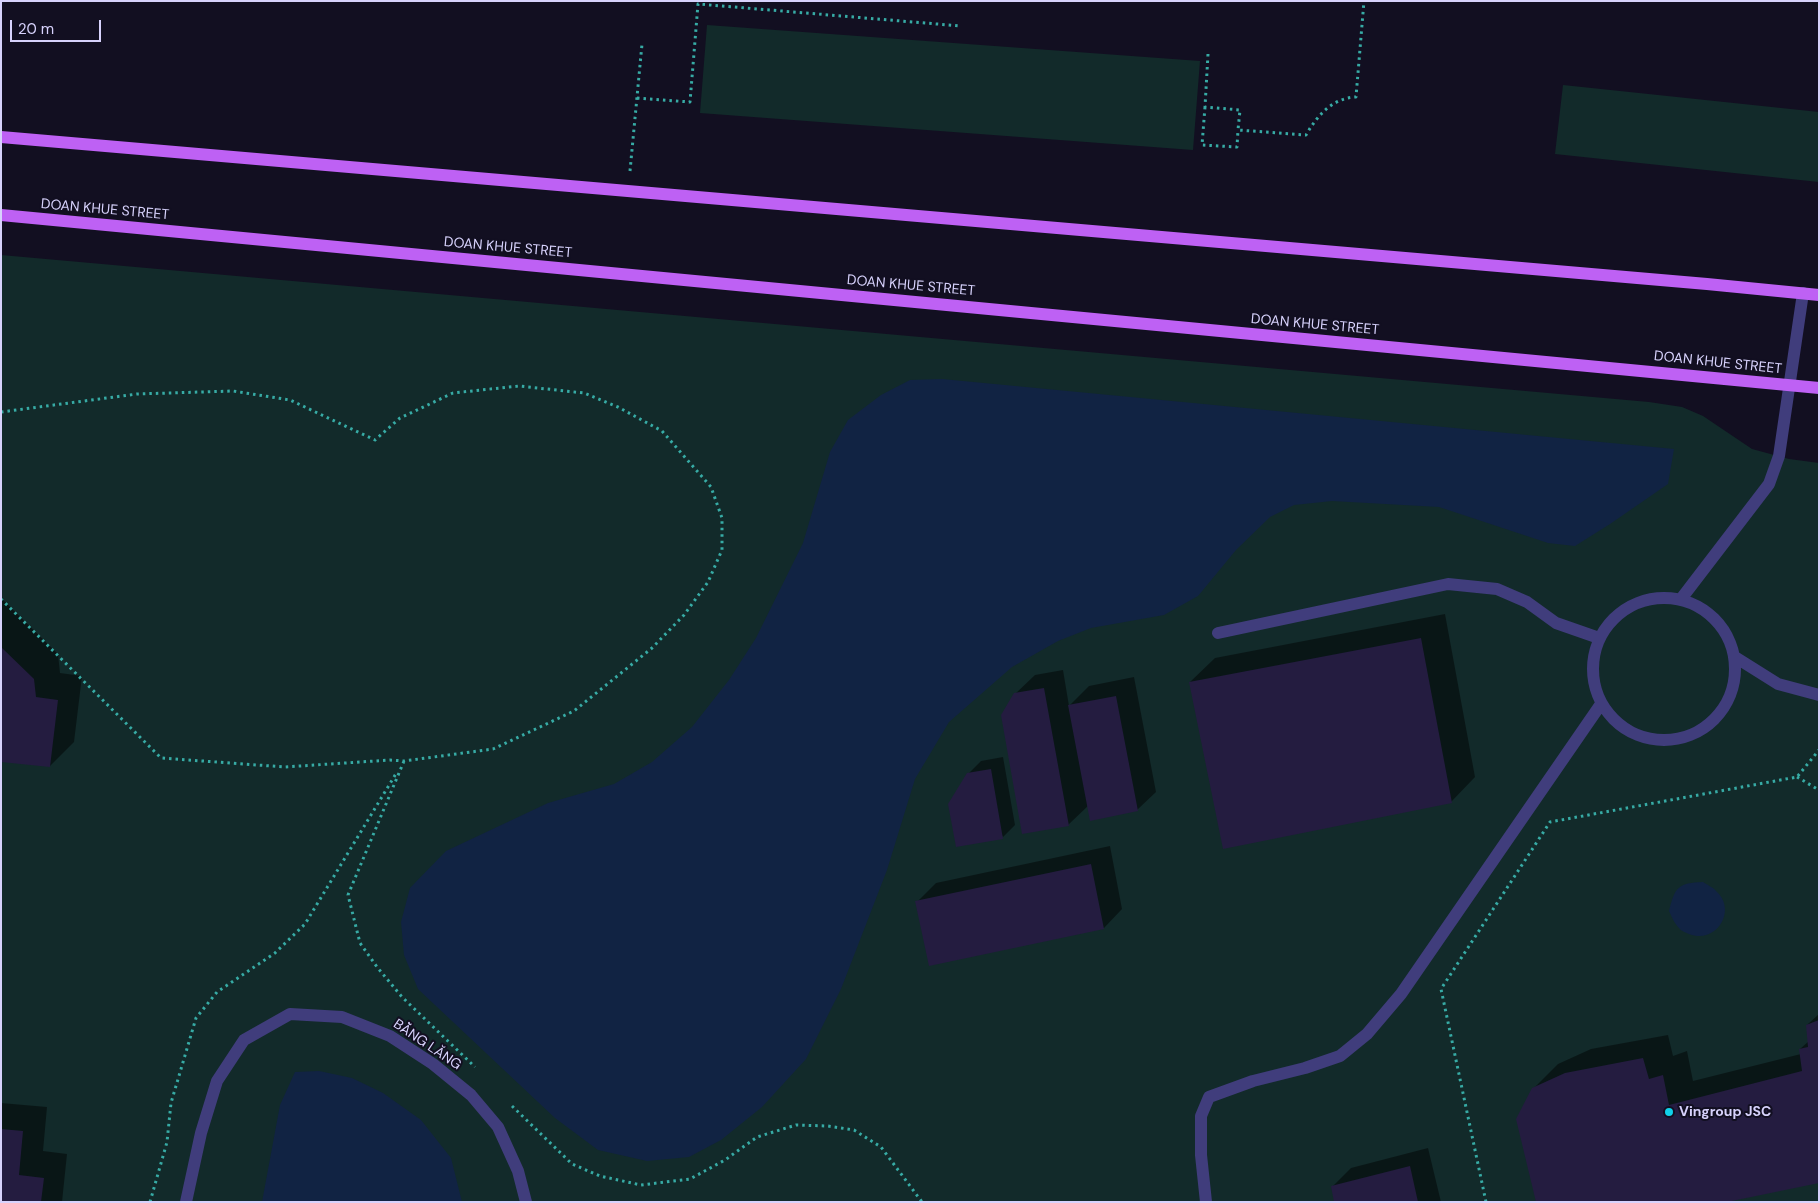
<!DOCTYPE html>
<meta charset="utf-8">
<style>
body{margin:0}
#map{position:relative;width:1820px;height:1203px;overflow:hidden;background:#120f21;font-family:"DM Sans",sans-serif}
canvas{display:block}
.frame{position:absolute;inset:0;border:2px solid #d7d2fc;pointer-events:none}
.scale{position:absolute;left:10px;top:20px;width:91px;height:22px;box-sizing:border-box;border:2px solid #d7d2fc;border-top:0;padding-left:6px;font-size:15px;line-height:18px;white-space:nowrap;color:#d7d2fc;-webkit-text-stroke:4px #120f21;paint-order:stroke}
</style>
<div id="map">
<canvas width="1820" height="1203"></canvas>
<div class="frame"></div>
<div class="scale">20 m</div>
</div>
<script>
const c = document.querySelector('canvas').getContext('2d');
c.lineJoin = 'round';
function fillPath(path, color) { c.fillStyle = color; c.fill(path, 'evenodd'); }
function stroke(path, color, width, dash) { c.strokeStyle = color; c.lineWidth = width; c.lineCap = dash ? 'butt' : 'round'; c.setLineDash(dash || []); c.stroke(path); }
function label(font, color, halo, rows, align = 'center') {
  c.font = font + ' "DM Sans",sans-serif'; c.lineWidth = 4; c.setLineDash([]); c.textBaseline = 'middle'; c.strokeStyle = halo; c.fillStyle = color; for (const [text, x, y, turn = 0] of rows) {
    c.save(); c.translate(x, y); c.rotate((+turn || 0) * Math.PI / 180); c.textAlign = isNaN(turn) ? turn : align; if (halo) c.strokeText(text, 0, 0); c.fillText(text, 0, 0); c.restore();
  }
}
const green = new Path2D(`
 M707,25L1200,61L1193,150L700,113Z
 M1563,85L1819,112V182L1555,154Z
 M1,255L1649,402L1682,407L1703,416L1752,449L1789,459L1819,463V1202H1Z`);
const water = new Path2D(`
 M942,379L1674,449L1668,484L1610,524L1575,546L1548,543L1439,507L1332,501L1294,505L1270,517L1236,550L1198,596L1164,615L1091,628L1058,641L1012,667L949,722L915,779L887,870L841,989L806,1059L762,1107L721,1140L689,1157L647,1161L598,1150L555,1118L418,989L404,955L401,922L410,888L446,851L548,803L614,784L652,762L692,727L729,680L756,638L803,543L830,452L848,420L881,395L910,380Z
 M1703,882C1707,885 1713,887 1716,891C1738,910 1716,945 1689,934C1685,932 1681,931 1679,928C1674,923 1672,917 1669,911C1675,887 1678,883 1703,882Z
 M319,1071L352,1078L383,1093L421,1120L451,1158L462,1202H262L280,1105L295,1072Z`);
const shadow = new Path2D(`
 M1,598L58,654L60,673L82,676L74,742L50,766L1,761Z
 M1445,614L1475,777L1451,802L1190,682L1215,658Z
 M1063,670L1069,706L1089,686L1134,677L1156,792L1137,810L1089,805L1068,825L1015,694L1035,675Z
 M1003,757L1015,825L1003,837L968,774L981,761Z
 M1110,846L1122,909L1104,928L917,902L936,883Z
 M1819,1014V1181L1533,1089L1558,1064L1591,1049L1668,1035L1673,1056L1687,1051L1693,1081L1801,1054L1800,1049L1809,1041L1807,1025Z
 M1,1103L47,1107L43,1151L67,1154L62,1202H1Z
 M1428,1148L1441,1202H1336L1332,1187L1351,1168Z`);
const building = new Path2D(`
 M1421,638L1452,803L1223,849L1189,682Z
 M1,647L34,679L36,697L58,700L50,767L1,762Z
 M1044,688L1069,826L1022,834L1001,715L1014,693Z
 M1116,696L1138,811L1090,821L1068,705Z
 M991,769L1003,839L956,847L948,804L967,773Z
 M1091,864L1104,929L929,966L915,901Z
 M1819,1020V1183L1727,1202H1536L1516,1119L1532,1088L1565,1073L1643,1058L1649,1079L1663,1075L1669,1105L1802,1071L1799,1049L1808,1047L1806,1025Z
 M1,1129L23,1131L19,1175L44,1178L41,1202H1Z
 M1410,1166L1418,1202H1334L1331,1186Z`);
const path = new Path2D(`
 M1208,54L1205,107L1240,110L1238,130L1306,135C1317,116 1332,98 1356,97L1364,1
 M637,98L690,102L698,4L961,26
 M1205,107L1202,145L1237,147L1238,130
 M630,171L642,44
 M1,412L137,394L233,391L290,400L375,440L400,418L453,393L519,386L584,393L618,407L662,431L711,487L722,518V550L708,582L684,615L652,648L574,711L493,749L404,761L390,760L285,767L161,758L1,599
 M404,761L348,895L360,943L377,967L402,997L475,1067
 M1797,777L1819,790
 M512,1106L572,1164L600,1176L641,1185L690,1179L725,1160L757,1137L796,1125L828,1126L854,1130L881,1147L922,1202
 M150,1202L167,1142L171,1103L196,1018L217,992L275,953L305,924L397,772
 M1486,1202L1441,989L1550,822L1797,777L1819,750`);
const service = new Path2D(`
 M1593 669a71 71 0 1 1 142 0a71 71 0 1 1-142 0Z
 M1681,599L1769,484L1779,456L1803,293
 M1218,633L1448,584L1497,589L1527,602L1556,623L1599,638
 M1735,657L1778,684L1819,695
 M1206,1202L1201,1155V1116L1209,1097L1253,1081L1305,1068L1340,1056L1367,1034L1401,994L1601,704`);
const minor = new Path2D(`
 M186,1202L201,1133L217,1081L244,1040L290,1014L342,1017L390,1036L433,1064L471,1095L498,1127L518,1171L526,1202`);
const primary = new Path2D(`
 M1,137L1707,284L1819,295
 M1,215L1819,388`);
const markers = [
 [1669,1112,5,"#11d1e9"]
];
const streetNames = [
 ["DOAN KHUE STREET",105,210,5],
 ["DOAN KHUE STREET",508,248,5],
 ["DOAN KHUE STREET",911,286,5],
 ["DOAN KHUE STREET",1315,325,5],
 ["DOAN KHUE STREET",1718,363,6],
 ["BẰNG LĂNG",427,1045,34]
];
const poiNames = [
 ["Vingroup JSC",1679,1112]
];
fillPath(green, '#122a2a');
fillPath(water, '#112343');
fillPath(shadow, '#0007');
fillPath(building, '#241c40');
stroke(path, '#37aba5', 3, [2.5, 4]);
stroke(service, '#403d7c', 12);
stroke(minor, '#403d7c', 12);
stroke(primary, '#be61f4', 12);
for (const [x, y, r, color] of markers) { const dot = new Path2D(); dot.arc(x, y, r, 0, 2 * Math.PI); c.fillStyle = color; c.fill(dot); stroke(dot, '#120f21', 2); }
label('14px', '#d7d2fc', '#120f21', streetNames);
label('bold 14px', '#d7d2fc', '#120f21', poiNames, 'left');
</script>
